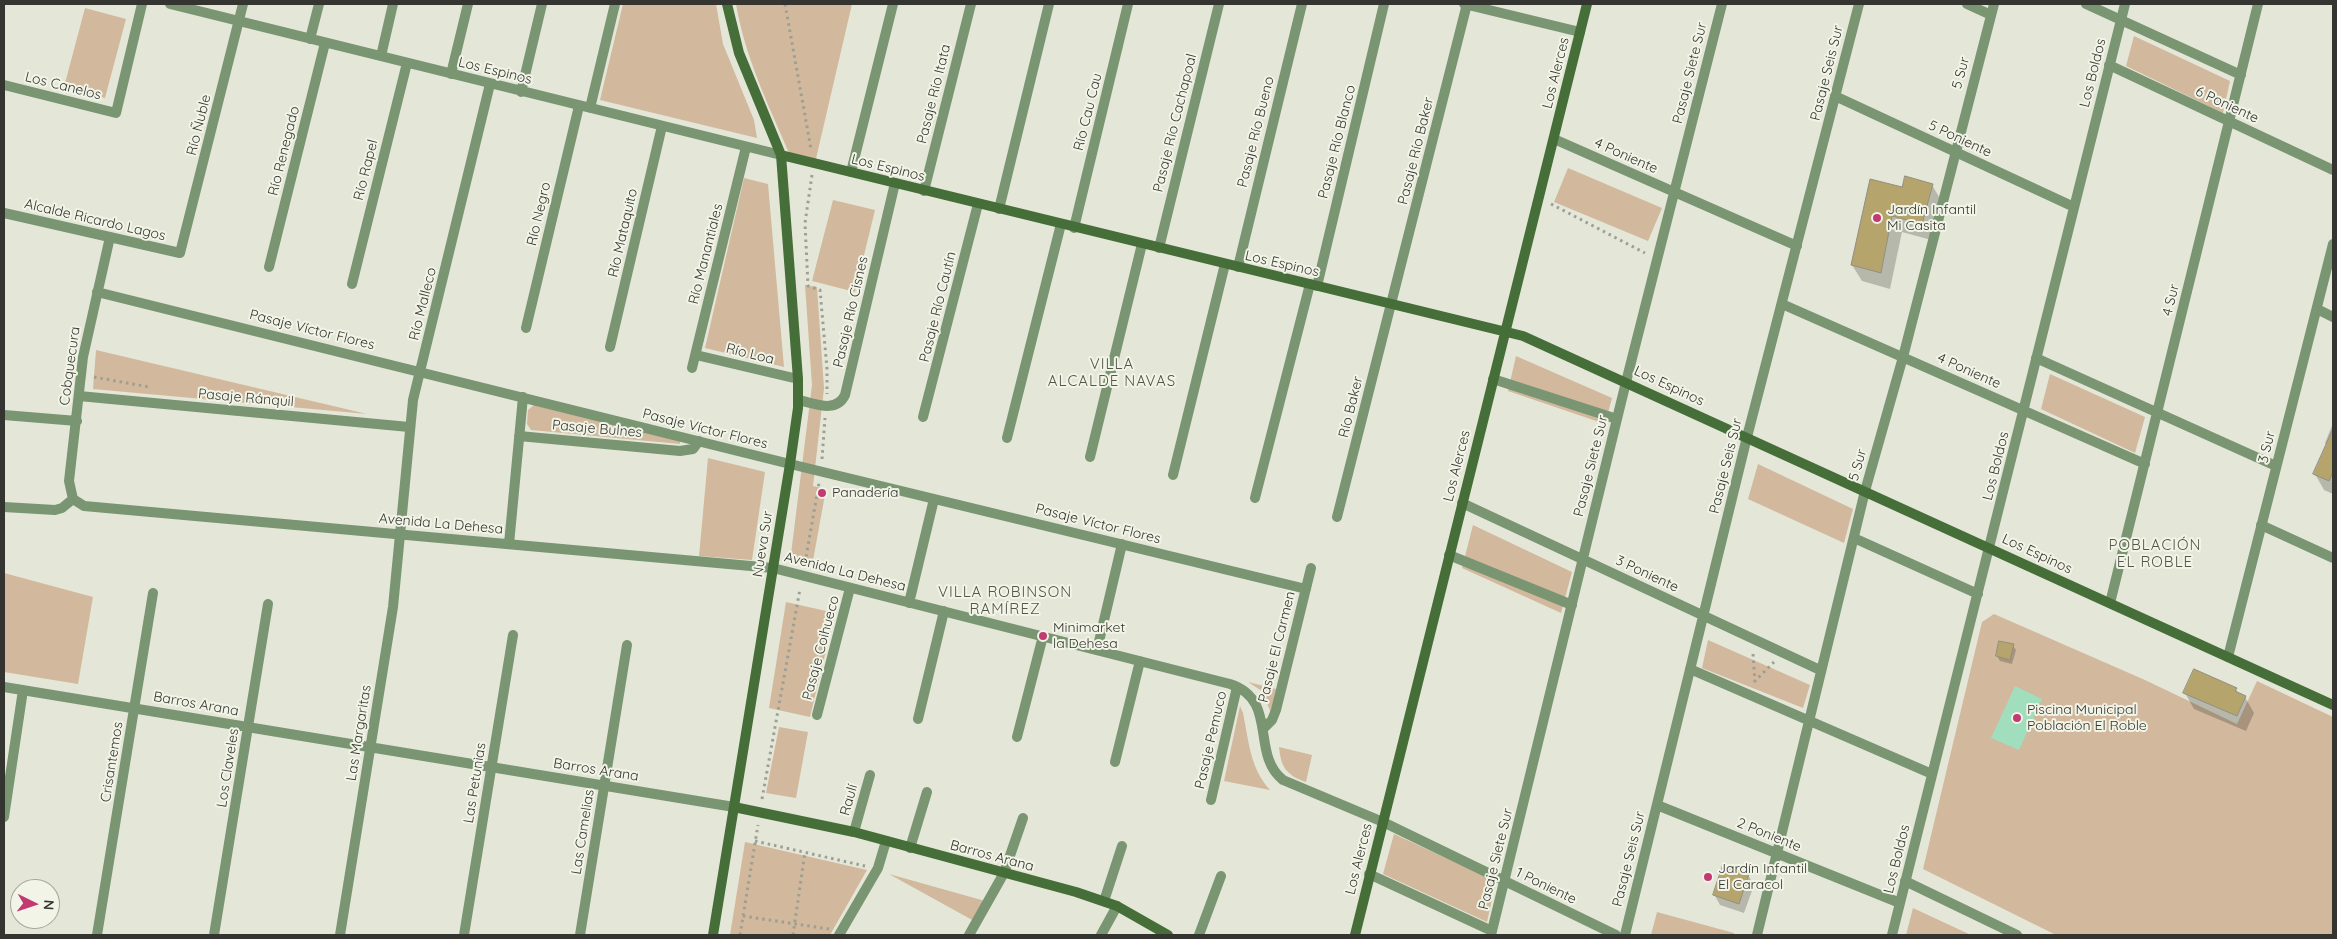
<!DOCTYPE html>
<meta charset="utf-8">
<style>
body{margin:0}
#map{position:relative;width:2337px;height:939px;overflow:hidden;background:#e4e7d8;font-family:Quicksand,sans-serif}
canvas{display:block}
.frame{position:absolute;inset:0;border:5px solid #343530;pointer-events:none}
.north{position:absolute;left:10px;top:879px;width:50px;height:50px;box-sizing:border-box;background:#f1f4e6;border:1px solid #a5a89d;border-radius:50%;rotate:94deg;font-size:14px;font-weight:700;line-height:20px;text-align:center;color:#343530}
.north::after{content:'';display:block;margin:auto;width:18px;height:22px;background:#c33972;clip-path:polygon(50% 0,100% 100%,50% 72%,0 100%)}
</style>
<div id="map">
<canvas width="2337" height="939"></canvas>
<div class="frame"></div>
<div class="north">N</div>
</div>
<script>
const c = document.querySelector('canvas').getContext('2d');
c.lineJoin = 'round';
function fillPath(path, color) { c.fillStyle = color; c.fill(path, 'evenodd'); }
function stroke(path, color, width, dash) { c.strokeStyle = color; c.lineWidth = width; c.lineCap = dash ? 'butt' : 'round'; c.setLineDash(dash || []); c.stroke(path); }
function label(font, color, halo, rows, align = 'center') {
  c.font = font + ' Quicksand,sans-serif'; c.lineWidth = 4; c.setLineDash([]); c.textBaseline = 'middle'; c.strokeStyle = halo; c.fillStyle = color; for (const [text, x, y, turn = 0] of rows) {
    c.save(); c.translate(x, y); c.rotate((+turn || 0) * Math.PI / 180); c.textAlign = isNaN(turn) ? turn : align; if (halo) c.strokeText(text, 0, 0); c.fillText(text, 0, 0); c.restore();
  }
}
const green = new Path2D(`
 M623,4H716L723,44L754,120L757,138L600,100Z
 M736,4H852L815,163L789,153C768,104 745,57 736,4Z
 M85,8L126,19L105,98L64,87Z
 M2134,36L2230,81L2223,113L2126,66Z
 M1568,168L1662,208L1648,241L1554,202Z
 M744,178L768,184L784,367L705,348Z
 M833,200L875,210L855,292L812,281Z
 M805,285L817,287L824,388L813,486L826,489L812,566L790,562L812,385Z
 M96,350L367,414L93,389Z
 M1516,356L1612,398L1605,424L1508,391Z
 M2050,374L2145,417L2135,453L2041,409Z
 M534,405L680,440V444L531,430L527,424L528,410Z
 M708,458L765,472L752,560L699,556Z
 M1758,464L1853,509L1844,543L1748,499Z
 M1473,525L1572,572L1561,613L1462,568Z
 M4,573L93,597L78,684L4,672Z
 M786,602L835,613L810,717L769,708Z
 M1994,614L2145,680L2237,724L2257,681L2333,717V935H2056L1923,869L1982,622Z
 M1708,640L1810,685L1803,708L1702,668Z
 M1248,682L1276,689L1271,713L1262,691Z
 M1240,706L1243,713C1249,742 1250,768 1270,790L1224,781Z
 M779,727L808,732L796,798L766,793Z
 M1279,747L1312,755L1306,782C1286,775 1281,767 1279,747Z
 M1394,834L1496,881L1487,922L1383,874Z
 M745,842L867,870L830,935H730Z
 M889,874L985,901L974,921Z
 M1913,908L1971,935H1906Z
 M1657,912L1734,933V935H1651Z`);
const water = new Path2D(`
 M2015,686L2042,699L2019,750L1991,738Z`);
const shadow = new Path2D(`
 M1932,185L1942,202L1931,240L1902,232L1890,289L1862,281L1852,265L1903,189Z
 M2333,423V494L2324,490L2315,474L2327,446L2325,443Z
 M2013,646L2016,650L2012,664L2000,661L1997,656Z
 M2236,689L2239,695L2245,697L2254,713L2246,731L2194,709L2185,693Z
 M1748,875L1754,885L1744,913L1720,905L1714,894Z`);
const building = new Path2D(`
 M1905,176L1933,184L1922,224L1892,216L1881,273L1851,265L1870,179L1902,187Z
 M2333,429V472L2329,481L2313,474Z
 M1999,641L2014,644L2010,660L1996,656Z
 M2194,669L2237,688L2235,691L2246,696L2237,716L2183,693Z
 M1723,865L1749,874L1739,904L1713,895Z`);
const path = new Path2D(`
 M785,4L811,149
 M812,175L805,223L808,286L820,290L827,369V394
 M1551,204L1645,253
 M94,377L149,387
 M822,459L825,418
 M805,563L819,483
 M1753,654L1755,683
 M1754,682L1774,662
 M762,799L800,589
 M755,841L865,866
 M743,916L829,929
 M740,935L758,825
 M793,935L805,852`);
const street = new Path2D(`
 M170,4L781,155
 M1464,4L1580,32
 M1967,4L1991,15
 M2086,4L2241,75
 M310,39L319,4
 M381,56L393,4
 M2109,65L2333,170
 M451,74L468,4
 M4,85L116,113L142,4
 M521,92L542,4
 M1835,96L2074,207
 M590,108L615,4
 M1554,139L1797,246
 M851,172L893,4
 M924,191L971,4
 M999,209L1049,4
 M4,213L180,253L243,4
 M1074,228L1128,4
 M110,237L83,357L69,481L73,499L84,506L773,568L1230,684C1279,700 1250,754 1283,780L1383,822L1616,935
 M1159,248L1219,4
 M269,267L325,43
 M1238,267L1302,4
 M352,284L407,63
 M1317,286L1384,4
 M97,292L790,464L1306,589
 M1782,304L2145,464
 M2317,309L2333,317
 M526,328L579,106
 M610,347L662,126
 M696,355L798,379
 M2036,358L2276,466
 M692,368L746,147
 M1493,379L1617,419
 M79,396L409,427
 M798,400C814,403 836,414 845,395L895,183
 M4,415L77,421
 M923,417L978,204
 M519,436L680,451L693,449L699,441
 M1007,438L1061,224
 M1090,457L1142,244
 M1173,475L1225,264
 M1255,498L1310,284
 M1462,503L1820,670
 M4,507L55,510L62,508L73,499
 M1337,517L1467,4
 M2261,525L2333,558
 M1854,538L1978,594
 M509,544L523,397
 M1449,555L1572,605
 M909,603L934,499
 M2110,603L2258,4
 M1097,650L1122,544
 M2228,657L2333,244
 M1690,669L1932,774
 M4,687L734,807
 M817,715L850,588
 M918,719L944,611
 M1263,729L1272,720L1276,710L1311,568
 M1017,737L1043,636
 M1115,762L1140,661
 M1211,800L1237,687
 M1657,805L1900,903
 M4,817L23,690
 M854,832L870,775
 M910,848L927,792
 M1369,874L1492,931
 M1905,881L2017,935
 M1104,901L1122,846
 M97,935L153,593
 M214,935L268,604
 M340,935L393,607L413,400L490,84
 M464,935L513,635
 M580,935L627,645
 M839,935L878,868L886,841
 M969,935L1004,873L1023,818
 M1101,935L1117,906
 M1199,935L1221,876
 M1491,935L1626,382L1722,4
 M1625,935L1747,437L1859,4
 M1757,935L1865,491L1903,357L1994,4
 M1892,935L2125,4`);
const secondary = new Path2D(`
 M781,155L1523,336L2333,705
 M734,807L854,832L1076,892L1117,906L1168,935
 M713,935L790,464L798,408V379L781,155L739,53L727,4
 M1355,935L1587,4`);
const markers = [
 [1877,218,5,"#c33972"],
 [822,493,5,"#c33972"],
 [1043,636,5,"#c33972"],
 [2017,718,5,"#c33972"],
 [1708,877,5,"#c33972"]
];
const streetNames = [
 ["Los Espinos",495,71,14],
 ["Los Alerces",1556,73,-76],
 ["Pasaje Siete Sur",1690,73,-76],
 ["Pasaje Seis Sur",1827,73,-76],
 ["5 Sur",1961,73,-75],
 ["Los Boldos",2093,73,-76],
 ["Los Canelos",63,86,14],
 ["Pasaje Río Itata",934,94,-76],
 ["6 Poniente",2227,105,25],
 ["Río Cau Cau",1088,112,-76],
 ["Pasaje Río Cachapoal",1175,123,-76],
 ["Río Ñuble",199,125,-76],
 ["Pasaje Río Bueno",1256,132,-76],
 ["5 Poniente",1960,139,25],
 ["Pasaje Río Blanco",1337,142,-76],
 ["Río Renegado",284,151,-76],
 ["Pasaje Río Baker",1416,151,-76],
 ["4 Poniente",1626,156,24],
 ["Los Espinos",888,168,14],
 ["Río Rapel",366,170,-76],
 ["Río Negro",539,214,-77],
 ["Alcalde Ricardo Lagos",95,220,13],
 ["Río Mataquito",623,233,-77],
 ["Río Manantiales",706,254,-76],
 ["Los Espinos",1282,264,13],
 ["4 Sur",2171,300,-76],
 ["Río Malleco",423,304,-76],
 ["Pasaje Río Cautín",938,307,-76],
 ["Pasaje Río Cisnes",851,312,-77],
 ["Pasaje Víctor Flores",312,330,14],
 ["Río Loa",750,354,14],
 ["Cobquecura",70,366,-82],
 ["4 Poniente",1969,371,24],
 ["Los Espinos",1669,386,25],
 ["Pasaje Ránquil",246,398,5],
 ["Río Baker",1351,407,-76],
 ["Pasaje Bulnes",597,429,5],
 ["Pasaje Víctor Flores",705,429,14],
 ["3 Sur",2267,447,-76],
 ["5 Sur",1858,465,-74],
 ["Los Alerces",1457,466,-76],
 ["Pasaje Siete Sur",1591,466,-76],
 ["Pasaje Seis Sur",1726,466,-76],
 ["Los Boldos",1996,466,-76],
 ["Avenida La Dehesa",441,524,5],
 ["Pasaje Víctor Flores",1098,524,14],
 ["Nueva Sur",763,544,-81],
 ["Los Espinos",2037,554,25],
 ["Avenida La Dehesa",845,572,14],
 ["3 Poniente",1647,574,25],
 ["Pasaje El Carmen",1277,647,-76],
 ["Pasaje Coihueco",821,648,-75],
 ["Barros Arana",196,704,10],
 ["Las Margaritas",359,733,-81],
 ["Pasaje Pemuco",1211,740,-77],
 ["Crisantemos",112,762,-81],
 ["Los Claveles",228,768,-81],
 ["Barros Arana",596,770,9],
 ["Las Petunias",475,783,-81],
 ["Raulí",849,800,-74],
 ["Las Camelias",583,832,-81],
 ["2 Poniente",1769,835,22],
 ["Barros Arana",992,856,15],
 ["Los Alerces",1359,859,-76],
 ["Pasaje Siete Sur",1496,859,-76],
 ["Pasaje Seis Sur",1629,859,-76],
 ["Los Boldos",1897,859,-76],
 ["1 Poniente",1546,886,26]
];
const poiNames = [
 ["Jardín Infantil",1887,210],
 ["Mi Casita",1887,226],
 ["Panadería",832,493],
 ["Minimarket",1053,628],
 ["la Dehesa",1053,644],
 ["Piscina Municipal",2027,710],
 ["Población El Roble",2027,726],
 ["Jardín Infantil",1718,869],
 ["El Caracol",1718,885]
];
const neighbourhoodNames = [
 ["VILLA",1112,364],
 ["ALCALDE NAVAS",1112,381],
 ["POBLACIÓN",2155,545],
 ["EL ROBLE",2155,562],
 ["VILLA ROBINSON",1005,592],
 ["RAMÍREZ",1005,609]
];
fillPath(green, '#d2b89d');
fillPath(water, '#a1debe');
fillPath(shadow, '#0003');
fillPath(building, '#b6a46d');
stroke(building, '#928e81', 1);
stroke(path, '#9d9f94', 3, [2.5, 4]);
stroke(street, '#799571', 10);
stroke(secondary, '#456e38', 10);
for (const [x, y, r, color] of markers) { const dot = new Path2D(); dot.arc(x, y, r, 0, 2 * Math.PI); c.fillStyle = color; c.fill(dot); stroke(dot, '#f1f4e6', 2); }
label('14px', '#343530', '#f1f4e6', streetNames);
label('14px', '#343530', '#f1f4e6', poiNames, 'left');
c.letterSpacing = '1px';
label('15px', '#55574b', '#f1f4e6', neighbourhoodNames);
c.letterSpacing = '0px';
</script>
